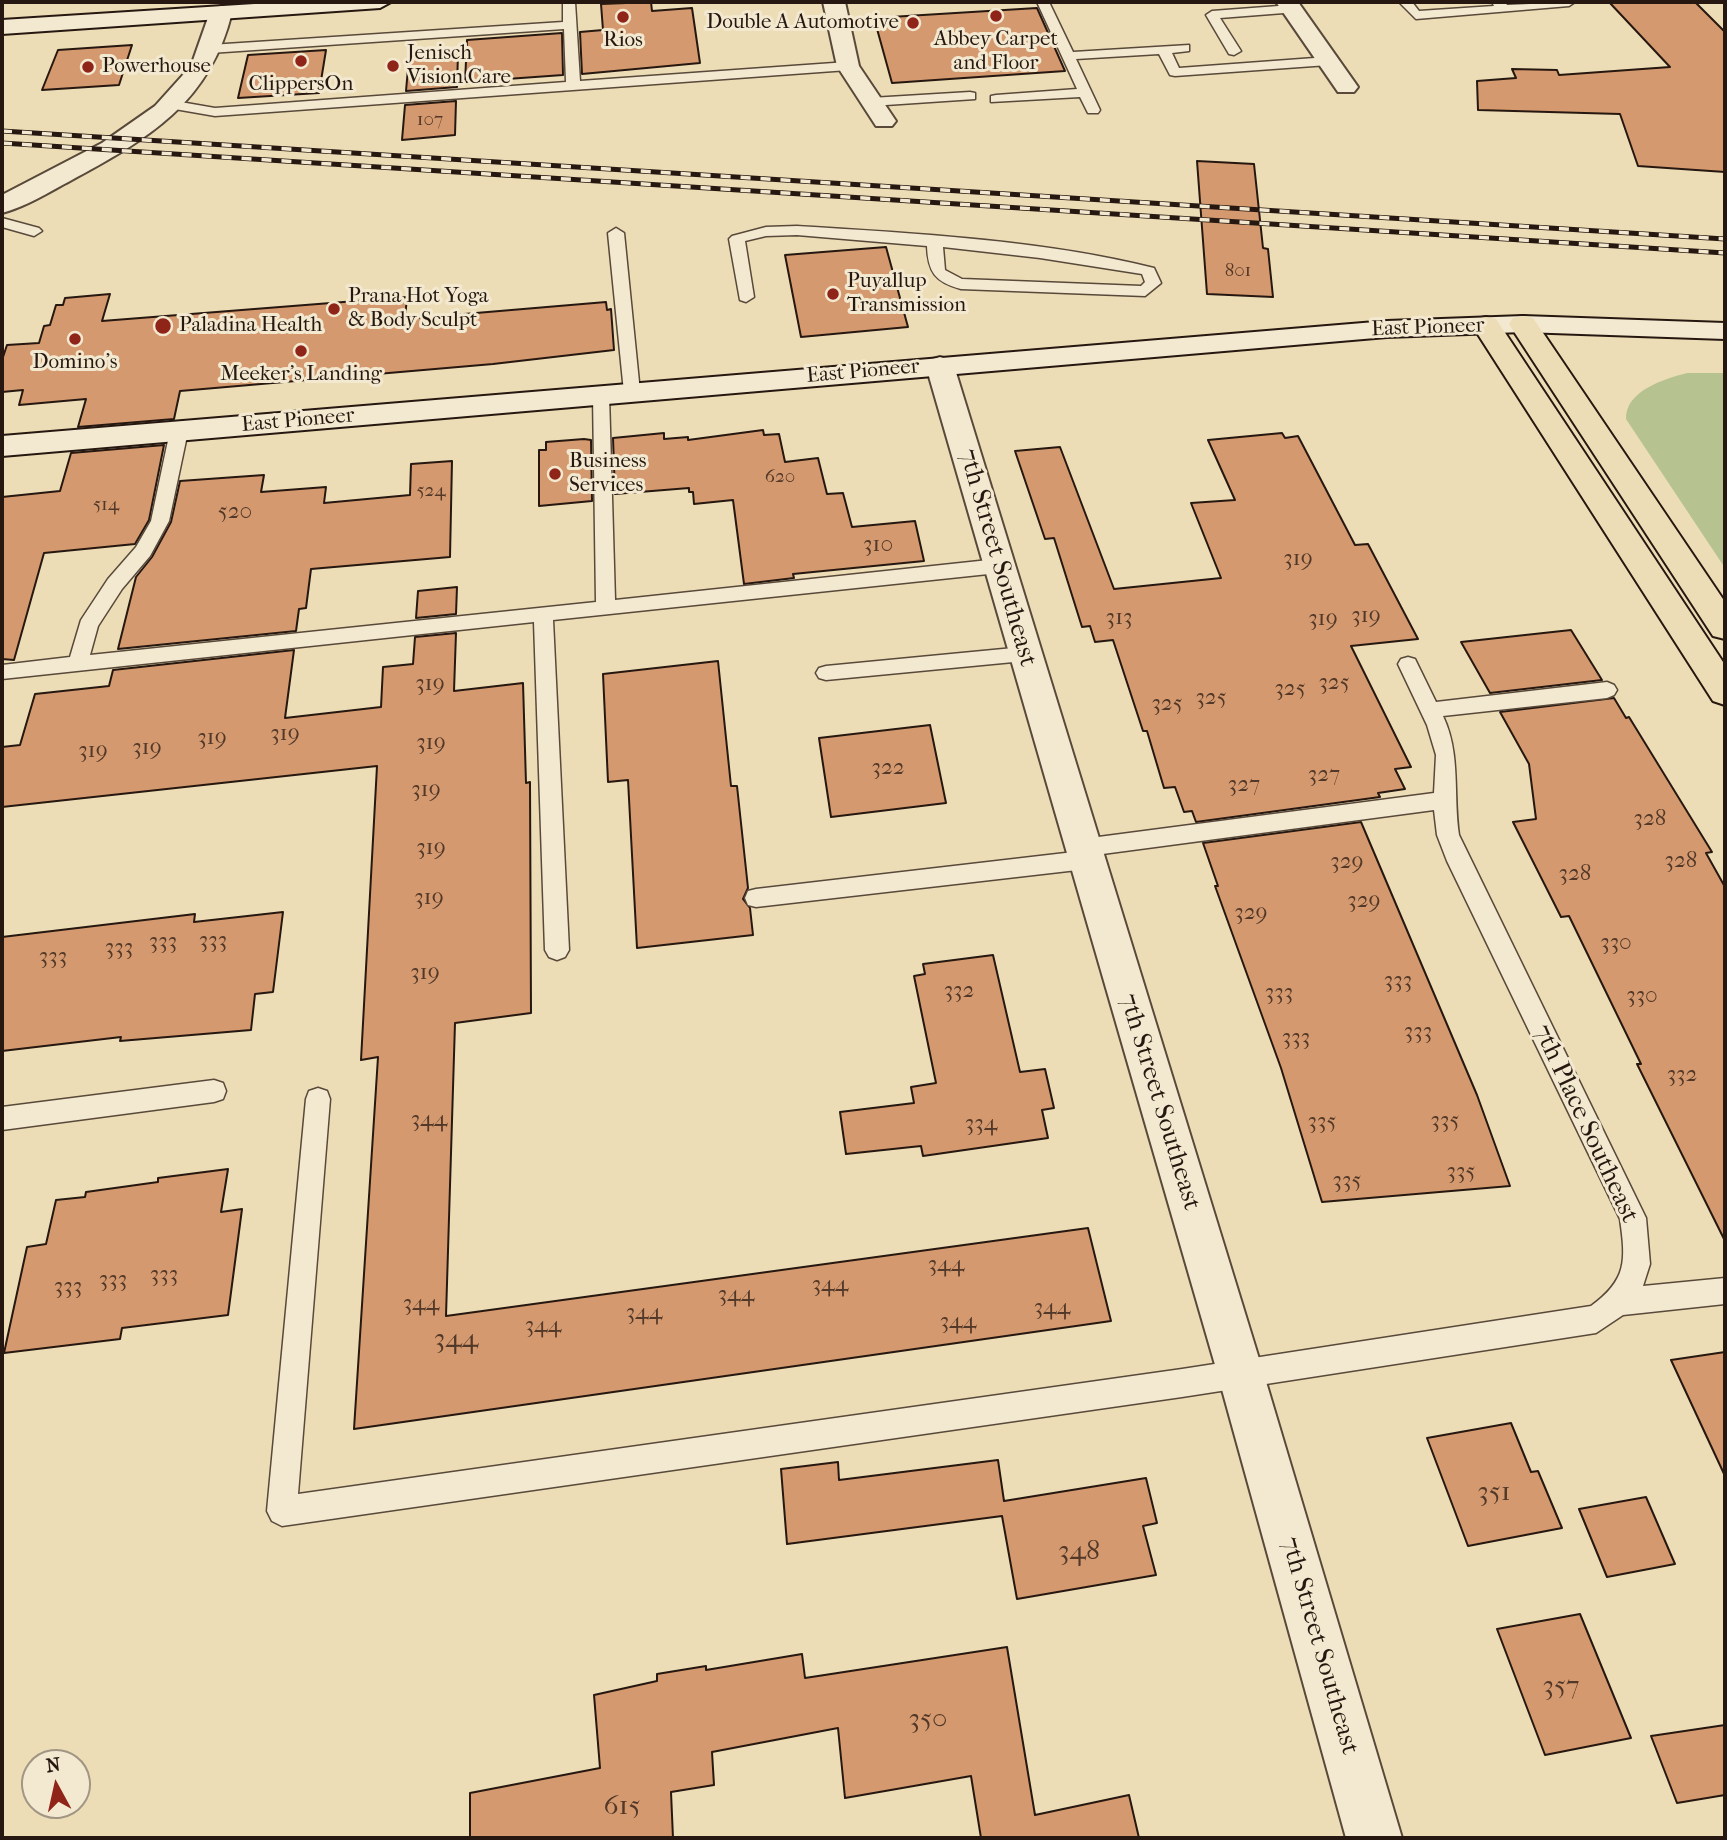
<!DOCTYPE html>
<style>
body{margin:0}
#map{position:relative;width:1727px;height:1840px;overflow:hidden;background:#edddb6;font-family:"IM FELL French Canon",serif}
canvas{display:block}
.frame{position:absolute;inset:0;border:4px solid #261810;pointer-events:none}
.north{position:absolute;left:21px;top:1749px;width:70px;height:70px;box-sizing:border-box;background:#f3e9d0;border:2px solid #a19583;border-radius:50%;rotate:352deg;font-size:19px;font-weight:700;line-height:28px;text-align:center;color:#261810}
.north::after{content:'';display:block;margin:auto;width:24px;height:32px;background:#8f2418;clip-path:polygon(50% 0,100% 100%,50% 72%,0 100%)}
</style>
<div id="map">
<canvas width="1727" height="1840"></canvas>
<div class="frame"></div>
<div class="north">N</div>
</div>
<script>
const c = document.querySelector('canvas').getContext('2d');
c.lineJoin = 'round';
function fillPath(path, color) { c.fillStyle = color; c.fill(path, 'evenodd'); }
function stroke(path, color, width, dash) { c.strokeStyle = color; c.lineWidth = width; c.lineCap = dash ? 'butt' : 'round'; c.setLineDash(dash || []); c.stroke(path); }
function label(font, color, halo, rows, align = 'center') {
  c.font = font + ' "IM FELL French Canon",serif'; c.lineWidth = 6; c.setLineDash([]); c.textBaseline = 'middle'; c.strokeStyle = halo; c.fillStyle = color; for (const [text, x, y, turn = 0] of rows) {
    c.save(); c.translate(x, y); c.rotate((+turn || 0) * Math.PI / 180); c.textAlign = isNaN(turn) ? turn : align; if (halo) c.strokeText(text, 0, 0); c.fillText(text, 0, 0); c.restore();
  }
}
const green = new Path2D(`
 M1687,373H1725V568L1626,419C1625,391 1664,379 1687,373Z`);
const building = new Path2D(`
 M651,2L652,11L692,8L700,63L582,74L580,32L603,30L601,4Z
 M1609,2H1695L1725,32V172L1638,166L1620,114L1478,110L1477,81L1516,78L1512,69L1557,70L1559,75L1670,67Z
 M1037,8L1065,71L892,83L874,18Z
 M562,33L563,75L465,82L467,40Z
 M132,45L119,85L42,90L58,50Z
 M326,50L319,93L238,98L248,55Z
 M458,53L457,87L406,91L409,57Z
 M456,101L455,135L402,140L405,105Z
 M1197,161L1254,164L1263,248L1268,249L1273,297L1207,294Z
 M886,247L908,327L801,337L785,255Z
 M110,294L102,321L407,297L405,319L606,302L607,310L611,309L614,350L493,364L180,391L174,419L78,427L86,399L19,405L23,390L2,392V360L7,345L39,343L44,326L50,325L56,305H63L65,298Z
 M763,430L764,435L779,434L785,462L818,458L827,494L843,493L852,527L915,521L924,561L793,574L794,578L744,584L733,500L694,504L693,492H689V488L615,494L613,438L664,433V439L688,437V440Z
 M1282,433L1285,438L1298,436L1355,545L1368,544L1418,639L1351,646L1411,767L1395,769L1405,789L1378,793L1380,797L1196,822L1192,811L1184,812L1175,787L1164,788L1147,731H1143L1113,640L1095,642L1090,626L1082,627L1054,538L1045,539L1015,451L1060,447L1114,589L1221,578L1191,503L1235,500L1208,440Z
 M584,439L591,440L592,501L539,506V450H546V442Z
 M164,445L149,520L135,544L44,553L14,660L2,659V497L60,491L71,453Z
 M452,461L450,557L311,569L306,608L299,609L296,631L118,649L136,577L152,557L171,522L180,481L264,475L261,492L326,487L324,503L410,495L411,464Z
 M457,587L456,614L416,618L418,591Z
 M1571,630L1602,680L1490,693L1461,642Z
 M456,633L454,691L523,683L526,783L530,782L531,1013L455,1023L446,1316L1088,1228L1111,1321L354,1429L378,1057L361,1060L377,766L2,807V747L20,745L35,694L109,686L113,670L294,650L285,718L381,707L383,667L413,664L415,637Z
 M718,661L731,786H737L748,888L743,899L750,908L753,935L637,948L628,780L608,782L603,674Z
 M1614,698L1626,718L1629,717L1712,852L1706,853L1725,887V1241L1637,1064H1641L1569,916L1561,917L1513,822L1536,819L1529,764L1500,712Z
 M930,725L946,803L831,817L819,738Z
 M1361,822L1477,1095L1510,1186L1322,1202L1281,1068L1215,886H1218L1203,843Z
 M283,912L273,992L255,994L251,1030L120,1041L121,1037L2,1051V937L195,914L194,922Z
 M993,955L1020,1072L1045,1069L1054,1108L1042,1110L1048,1138L923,1156L921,1146L846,1154L840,1112L914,1103L911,1087L936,1083L914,976L925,974L923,964Z
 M228,1169L221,1212L242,1209L228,1315L122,1328L120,1339L4,1353L27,1247L46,1244L56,1200L85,1197L86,1192L158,1182V1178Z
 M1725,1352V1476L1671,1360Z
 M1511,1423L1531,1472L1538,1471L1562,1528L1468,1546L1427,1438Z
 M998,1460L1004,1501L1146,1478L1157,1523L1143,1526L1156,1575L1017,1599L1002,1516L787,1544L781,1469L838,1462L839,1480Z
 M1646,1497L1675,1564L1607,1577L1579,1509Z
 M1580,1614L1631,1738L1545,1755L1497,1629Z
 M1007,1647L1035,1815L1129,1795L1139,1838H981L971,1776L845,1798L838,1728L712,1752L714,1785L671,1792L673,1838H470V1793L600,1768L594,1695L657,1681V1674L706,1666V1670L802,1654L805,1678Z
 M1725,1725V1795L1677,1803L1651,1736Z`);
const service = new Path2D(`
 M563,2H575L580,81L848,62L855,66L848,70L215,116L169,108L162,104L169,100L215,108L566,82L564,29L210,53L203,49L210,45L563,22Z
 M1037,2H1049L1073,52L1189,45V51L1172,53L1179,68L1328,57L1335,61L1328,65L1175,76L1170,75L1159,54L1076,59L1100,110L1098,113H1088L1080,97L991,102V96L996,95L1077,89Z
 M1399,2H1412L1419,11L1494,6L1492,2H1505L1507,5L1575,2L1569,6L1416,19Z
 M1292,5L1297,6V12L1220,18L1241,51L1234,55L1229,54L1206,15L1212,11Z
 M970,92L975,93V99L871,106L864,102L871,98Z
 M2,218L39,228L42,231L34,236L2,227Z
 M797,226C911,233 1043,240 1154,268L1161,283L1145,296L961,289C935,282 928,272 927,246L797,235L766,236L745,241L754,297L746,302L740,300L729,239L732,236L766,227ZM943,247L1040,258L1142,274L1145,282L1141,286L962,279L945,270Z
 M616,228L624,233L640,392L632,397L624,392L608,233Z
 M601,390L609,395L615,600L998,559L1007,566L998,573L553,620L569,950L565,957L557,960L549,957L545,950L534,622L2,679V665L70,657L81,620L108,579L136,547L151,521L170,431L179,425L188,431L169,521L150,556L122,589L98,626L90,655L596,602L593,395Z
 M1024,647L1034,654L1024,661L826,680L819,678L816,673L819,668L826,666Z
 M1408,657L1415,659L1436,702L1607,682L1614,685L1617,690L1614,695L1607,698L1443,716C1461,754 1453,794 1459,835L1646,1218L1650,1264L1643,1286L1725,1278V1304L1623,1315L1596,1333L1182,1397L282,1526L272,1521L267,1511L306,1099L309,1091L318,1088L327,1091L330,1099L298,1494L1182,1369L1591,1306C1627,1280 1626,1261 1620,1219L1447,861L1437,835L1434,810L1095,855L1097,860L1094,866L1086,869L756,907L748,905L745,898L748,891L756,889L1074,852L1072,848L1075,842L1083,839L1434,793L1436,755L1427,725L1398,664L1401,659Z
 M214,1080L223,1083L226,1091L223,1099L214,1102L2,1130V1107Z`);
const minor = new Path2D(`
 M823,2H845L859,66L896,121L892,126H876L837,66Z
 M1276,2H1298L1358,87L1354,92H1338Z
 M221,6L232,12C210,103 148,139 70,181C49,192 25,207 2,213V195L102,143L155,106L191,66L210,12Z
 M940,357L950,360L954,366L1264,1375L1402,1838H1346L1218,1375L926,366L930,360Z`);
const secondary = new Path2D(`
 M286,2H391L380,8L2,34V20Z
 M1523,316L1725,323V339L1523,332L1387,337L2,456V436L1387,321Z`);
const motorway = new Path2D(`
 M1523,316L1533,318L1725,602V639L1713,636L1509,324L1513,318Z
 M1486,317L1496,319L1725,665V705L1713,701L1472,325L1476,319Z`);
const rail = new Path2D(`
 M2,131L1725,239
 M2,143L1725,253`);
const markers = [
 [996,16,7,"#8f2418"],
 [623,17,7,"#8f2418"],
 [913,23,7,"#8f2418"],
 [301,61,7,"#8f2418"],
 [393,66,7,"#8f2418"],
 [88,67,7,"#8f2418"],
 [833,294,7,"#8f2418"],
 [334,309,7,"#8f2418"],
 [163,326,9,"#8f2418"],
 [75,339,7,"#8f2418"],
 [301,351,7,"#8f2418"],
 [555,474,7,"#8f2418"]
];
const farNumbernames = [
 ["107",430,120],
 ["801",1238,271],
 ["620",780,477],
 ["524",431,491],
 ["514",106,505]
];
const farPoinames = [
 ["Double A Automotive",899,23,"right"],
 ["Abbey Carpet",996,40,"center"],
 ["and Floor",996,64,"center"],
 ["Rios",623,41,"center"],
 ["Jenisch",407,54],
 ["Vision Care",407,78],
 ["Powerhouse",102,67],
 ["ClippersOn",301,85,"center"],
 ["Puyallup",847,282],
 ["Transmission",847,306],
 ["Prana Hot Yoga",348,297],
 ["& Body Sculpt",348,321],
 ["Paladina Health",179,326],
 ["Domino's",75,363,"center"],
 ["Meeker's Landing",301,375,"center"],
 ["Business",569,462],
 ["Services",569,486]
];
const farStreetnames = [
 ["East Pioneer",1428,328,-2],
 ["East Pioneer",863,372,-5],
 ["East Pioneer",298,421,-5]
];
const numberNames = [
 ["520",235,512],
 ["310",878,545],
 ["319",1298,559],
 ["319",1366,616],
 ["313",1119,618],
 ["319",1323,619],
 ["325",1334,683],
 ["319",430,684],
 ["325",1290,689],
 ["325",1211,698],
 ["325",1167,704],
 ["319",285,734],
 ["319",212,738],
 ["319",431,743],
 ["319",147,748],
 ["319",93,751],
 ["322",888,768],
 ["327",1324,775],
 ["327",1244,785],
 ["319",426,790],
 ["328",1650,819],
 ["319",431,848],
 ["328",1681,861],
 ["329",1347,862],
 ["328",1575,874],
 ["319",429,898],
 ["329",1364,901],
 ["329",1251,913],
 ["333",213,941],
 ["333",163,942],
 ["330",1616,943],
 ["333",119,948],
 ["333",53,957],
 ["319",425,973],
 ["333",1398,981],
 ["332",959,991],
 ["333",1279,993],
 ["330",1642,996],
 ["333",1418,1032],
 ["333",1296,1038],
 ["332",1682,1075],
 ["344",429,1120],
 ["335",1445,1121],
 ["335",1322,1122],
 ["334",981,1124],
 ["335",1461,1172],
 ["335",1347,1181],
 ["344",946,1265],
 ["333",164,1275],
 ["333",113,1280],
 ["344",830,1285],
 ["333",68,1287],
 ["344",736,1295],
 ["344",421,1304],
 ["344",1052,1308],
 ["344",644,1313],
 ["344",958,1322],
 ["344",543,1326]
];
const streetNames = [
 ["7th Street Southeast",997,558,74],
 ["7th Street Southeast",1159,1102,73],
 ["7th Place Southeast",1585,1124,65],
 ["7th Street Southeast",1319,1646,74]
];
const nearNumbernames = [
 ["344",456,1340],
 ["351",1494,1493],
 ["348",1079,1552],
 ["357",1561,1687],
 ["350",928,1720],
 ["615",622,1807]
];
fillPath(green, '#b6c290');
fillPath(building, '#d4996e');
stroke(building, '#261810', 2);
stroke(service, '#58493a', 3);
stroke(minor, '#58493a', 4);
stroke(secondary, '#261810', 4);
stroke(motorway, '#261810', 4);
fillPath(service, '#f3e9d0');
fillPath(minor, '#f3e9d0');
fillPath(secondary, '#f3e9d0');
fillPath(motorway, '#edddb6');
stroke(rail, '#261810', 5);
stroke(rail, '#f3e9d0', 3.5, [10]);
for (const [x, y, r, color] of markers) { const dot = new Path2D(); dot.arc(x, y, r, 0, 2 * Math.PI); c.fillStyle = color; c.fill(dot); stroke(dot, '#f3e9d0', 2.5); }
label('19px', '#523828', null, farNumbernames);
label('21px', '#261810', '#f3e9d0', farPoinames, 'left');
label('21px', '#261810', '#f3e9d0', farStreetnames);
label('23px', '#523828', null, numberNames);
label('26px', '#261810', '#f3e9d0', streetNames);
label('28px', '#523828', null, nearNumbernames);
</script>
